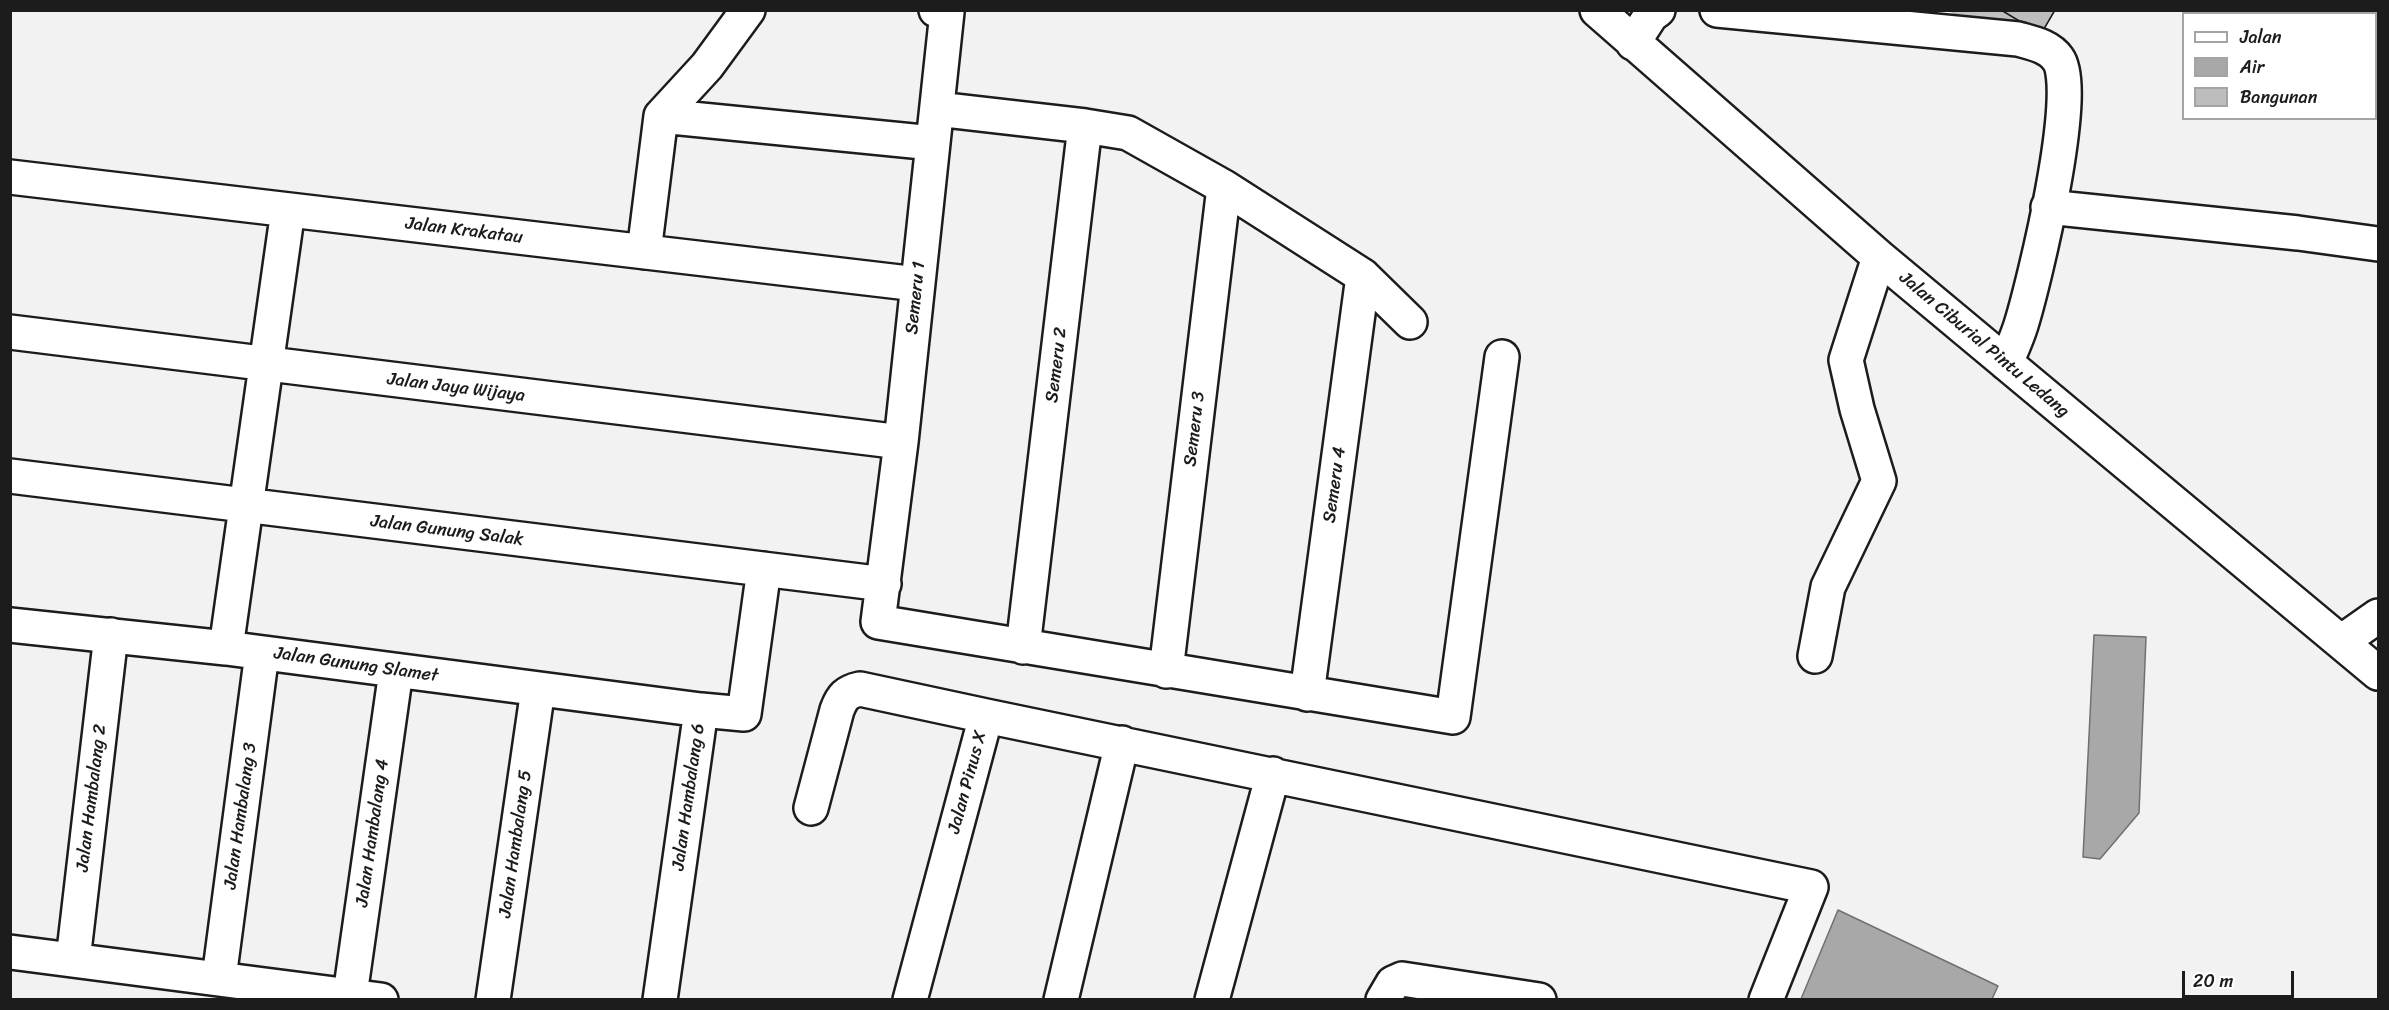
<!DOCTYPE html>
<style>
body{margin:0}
#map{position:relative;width:2389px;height:1010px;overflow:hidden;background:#f2f2f2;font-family:Sriracha,sans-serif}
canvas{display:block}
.frame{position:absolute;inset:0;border:12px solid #1c1c1c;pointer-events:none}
.legend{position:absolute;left:2182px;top:12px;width:195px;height:108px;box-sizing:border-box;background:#fff;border:2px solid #a4a4a4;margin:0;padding:8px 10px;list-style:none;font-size:18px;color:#1c1c1c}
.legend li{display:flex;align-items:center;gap:12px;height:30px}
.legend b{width:30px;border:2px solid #a4a4a4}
.scale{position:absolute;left:2182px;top:971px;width:112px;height:27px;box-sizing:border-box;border:3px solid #1c1c1c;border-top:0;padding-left:8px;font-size:18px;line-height:21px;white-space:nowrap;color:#1c1c1c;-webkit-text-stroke:4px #fff;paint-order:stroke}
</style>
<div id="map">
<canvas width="2389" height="1010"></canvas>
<div class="frame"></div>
<ul class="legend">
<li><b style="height:8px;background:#fff"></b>Jalan</li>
<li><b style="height:16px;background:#a8a8a8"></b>Air</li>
<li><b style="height:16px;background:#bdbdbd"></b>Bangunan</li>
</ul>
<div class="scale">20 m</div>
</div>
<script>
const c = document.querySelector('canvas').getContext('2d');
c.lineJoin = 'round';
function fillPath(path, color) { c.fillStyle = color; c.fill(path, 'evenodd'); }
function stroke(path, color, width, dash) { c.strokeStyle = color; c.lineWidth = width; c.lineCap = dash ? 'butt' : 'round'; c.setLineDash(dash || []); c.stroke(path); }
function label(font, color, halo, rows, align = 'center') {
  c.font = font + ' Sriracha,sans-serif'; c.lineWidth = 6; c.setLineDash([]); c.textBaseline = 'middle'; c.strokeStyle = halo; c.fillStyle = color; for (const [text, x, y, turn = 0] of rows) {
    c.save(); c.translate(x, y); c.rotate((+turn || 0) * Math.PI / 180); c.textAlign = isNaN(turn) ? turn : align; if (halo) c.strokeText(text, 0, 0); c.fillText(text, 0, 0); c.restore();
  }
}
const water = new Path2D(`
 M2094,635L2146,637L2139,813L2100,859L2083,857Z
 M1838,910L1998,986L1992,999H1801Z`);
const shadow = new Path2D(`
 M1947,10H2054L2019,54Z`);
const building = new Path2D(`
 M2001,10H2055L2041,34Z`);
const minor = new Path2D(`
 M936,10L947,12L901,442L878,622L1453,717L1502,357
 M1597,10L1879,257L2378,673
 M1717,10L2018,39C2032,43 2049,46 2058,59C2081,90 2034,283 2021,325C2017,338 2011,351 2006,363
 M1633,43L1651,15L1658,10
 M937,109L1085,126
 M661,116L933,143
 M10,177L917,284
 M2048,207L2298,233L2378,244
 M644,252L661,116L707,66L748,10
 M10,332L901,442
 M10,476L884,584
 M10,625L226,648L701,710
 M2341,642L2378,616
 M1023,647L1085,126L1128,133L1224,187L1363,276L1410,322
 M226,648L288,210
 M1815,656L1828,587L1879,481L1857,409L1846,360L1879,257
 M1166,671L1224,187
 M1307,694L1363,276
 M986,716L1811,887L1766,1000
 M811,808L837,710C842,697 846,692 860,689L986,716L910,1000
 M10,952L381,1000
 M73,960L111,635
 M219,978L262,653
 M350,995L396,671
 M493,1000L538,689
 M660,1000L701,710L744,714L764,569
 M1061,1000L1122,743
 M1212,1000L1273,774
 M1383,1000L1393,983L1402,979L1539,1000`);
const streetNames = [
 ["Jalan Krakatau",464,231,7],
 ["Semeru 1",916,298,-84],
 ["Jalan Ciburial Pintu Ledang",1984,345,40],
 ["Semeru 2",1057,365,-83],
 ["Jalan Jaya Wijaya",456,388,7],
 ["Semeru 3",1195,429,-83],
 ["Semeru 4",1335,485,-82],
 ["Jalan Gunung Salak",447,531,7],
 ["Jalan Gunung Slamet",356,665,8],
 ["Jalan Pinus X",968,782,-75],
 ["Jalan Hambalang 6",689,797,-82],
 ["Jalan Hambalang 2",92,798,-83],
 ["Jalan Hambalang 3",241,816,-82],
 ["Jalan Hambalang 4",373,833,-82],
 ["Jalan Hambalang 5",516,844,-82]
];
fillPath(water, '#a8a8a8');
stroke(water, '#707070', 1.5);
fillPath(shadow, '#0003');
fillPath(building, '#bdbdbd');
stroke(building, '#1c1c1c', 1.5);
stroke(minor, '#1c1c1c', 38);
stroke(minor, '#fff', 33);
label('18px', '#1c1c1c', '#fff', streetNames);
</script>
